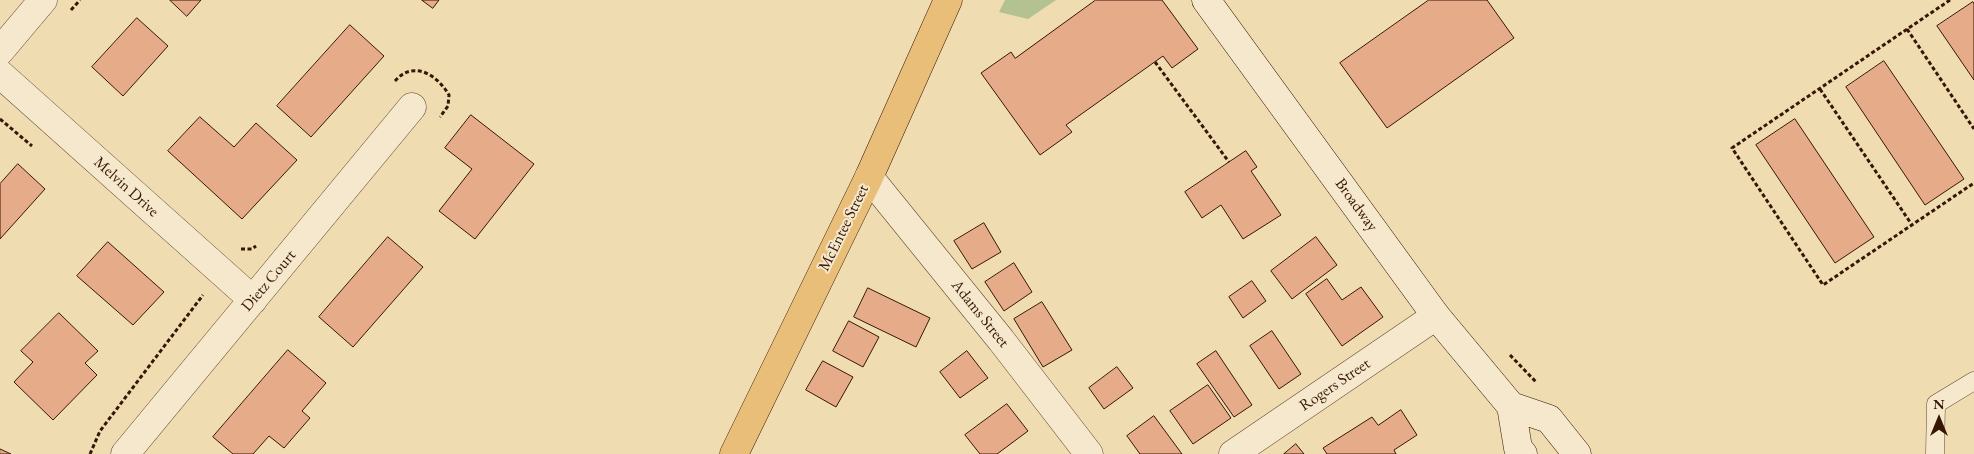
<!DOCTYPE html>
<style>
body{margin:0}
#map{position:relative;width:1974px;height:454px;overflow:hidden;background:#efdcb1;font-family:"EB Garamond",serif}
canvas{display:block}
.north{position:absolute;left:1914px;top:394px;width:50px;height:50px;-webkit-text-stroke:4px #f5e8cc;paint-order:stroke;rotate:0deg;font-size:14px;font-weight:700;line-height:20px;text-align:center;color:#381606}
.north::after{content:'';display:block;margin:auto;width:18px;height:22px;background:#381606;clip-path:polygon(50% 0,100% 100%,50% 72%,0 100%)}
</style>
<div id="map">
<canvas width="1974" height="454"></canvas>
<div class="north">N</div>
</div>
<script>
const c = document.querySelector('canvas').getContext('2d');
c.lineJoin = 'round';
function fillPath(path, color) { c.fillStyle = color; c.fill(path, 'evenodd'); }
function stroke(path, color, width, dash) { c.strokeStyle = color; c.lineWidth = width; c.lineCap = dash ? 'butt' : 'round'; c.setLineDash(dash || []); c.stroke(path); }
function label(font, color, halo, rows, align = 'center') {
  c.font = font + ' "EB Garamond",serif'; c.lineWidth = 4; c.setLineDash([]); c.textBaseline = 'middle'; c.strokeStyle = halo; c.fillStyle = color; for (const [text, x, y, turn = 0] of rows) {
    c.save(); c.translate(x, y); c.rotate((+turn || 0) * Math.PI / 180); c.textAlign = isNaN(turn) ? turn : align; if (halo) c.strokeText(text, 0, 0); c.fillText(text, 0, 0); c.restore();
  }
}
const green = new Path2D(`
 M1005,0H1056L1028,19L999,12Z`);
const building = new Path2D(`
 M170,0H201L187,16Z
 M422,0H439L433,8Z
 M1096,0H1162L1198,49L1172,68L1163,56L1066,125L1072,132L1040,155L981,73L1011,52L1015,58Z
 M1429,0H1487L1514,38L1387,128L1340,63Z
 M1973,2L1974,4V80L1937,26Z
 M137,18L168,46L123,96L92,67Z
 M350,25L384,56L311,137L277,106Z
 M1884,61L1964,179L1925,205L1846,87Z
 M471,115L534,164L475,239L439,211L472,169L445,148Z
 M200,117L234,147L256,123L297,160L242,219L168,151Z
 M1795,119L1874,237L1835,263L1756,145Z
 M1246,151L1257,167L1251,171L1281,215L1243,239L1221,205L1202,218L1185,192Z
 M18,164L45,189L0,239V184Z
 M984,223L1001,252L972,269L954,241Z
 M388,237L423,267L353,347L319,317Z
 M1316,237L1337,265L1292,299L1271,271Z
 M108,242L164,292L133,325L77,276Z
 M1014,263L1032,292L1004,311L985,282Z
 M1327,279L1342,300L1361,287L1383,317L1342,346L1306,294Z
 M1252,281L1266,301L1243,318L1229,297Z
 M868,288L930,318L916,347L854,317Z
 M1042,302L1072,350L1043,367L1014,319Z
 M59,313L98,351L85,363L97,375L53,420L14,382L33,362L21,351Z
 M849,321L879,337L863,367L833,351Z
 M1272,331L1301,374L1279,389L1250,346Z
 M288,350L326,383L302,411L310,418L284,448L269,436L253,454H233L213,437Z
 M967,351L988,378L960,398L940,372Z
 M1216,351L1252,405L1234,417L1197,364Z
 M823,361L853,377L836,407L806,390Z
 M1117,367L1133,388L1104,409L1089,388Z
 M1208,385L1231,418L1193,444L1170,411Z
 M1007,404L1028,431L997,454H980L965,435Z
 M1401,410L1417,435L1394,450L1396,454H1327L1323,448L1372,417L1378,425Z
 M1154,416L1182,454H1140L1127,436Z
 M1296,444L1304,454H1284Z
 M0,449L11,454H0Z`);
const path = new Path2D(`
 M1950,0L1732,148L1823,285L1974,183
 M71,10L80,0
 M1907,29L1974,129
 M1155,62L1229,162
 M395,81C414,59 438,76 449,95L448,106L440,117
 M1820,89L1912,225
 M0,119L32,146
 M241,249H252L256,246
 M1510,355L1537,383
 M90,454L100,431L203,295`);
const lane = new Path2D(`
 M1935,454L1936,404L1974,381`);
const street = new Path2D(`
 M0,51L43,0
 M0,74L253,300
 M869,177L1001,340L1089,454
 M125,454L412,107
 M1233,454L1436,316`);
const secondary = new Path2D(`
 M1206,0L1436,316L1511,406L1518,448L1523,454
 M1511,406L1549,419L1577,454`);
const highway = new Path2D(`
 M734,454L869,177L948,0`);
const streetNames = [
 ["Melvin Drive",126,187,42],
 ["Broadway",1356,205,54],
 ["McEntee Street",844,228,-64],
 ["Dietz Court",269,281,-50],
 ["Adams Street",980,314,51],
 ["Rogers Street",1335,385,-34]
];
fillPath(green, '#b3c290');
fillPath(building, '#e6ab88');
stroke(building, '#381606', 1);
stroke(lane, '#664831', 19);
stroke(street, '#664831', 29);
stroke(secondary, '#381606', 29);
stroke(highway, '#381606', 29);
stroke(path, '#381606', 3, [4, 2.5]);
stroke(lane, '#f5e8cc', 18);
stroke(street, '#f5e8cc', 28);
stroke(secondary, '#f5e8cc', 28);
stroke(highway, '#e8be78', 28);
label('16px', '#381606', '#f5e8cc', streetNames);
</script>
